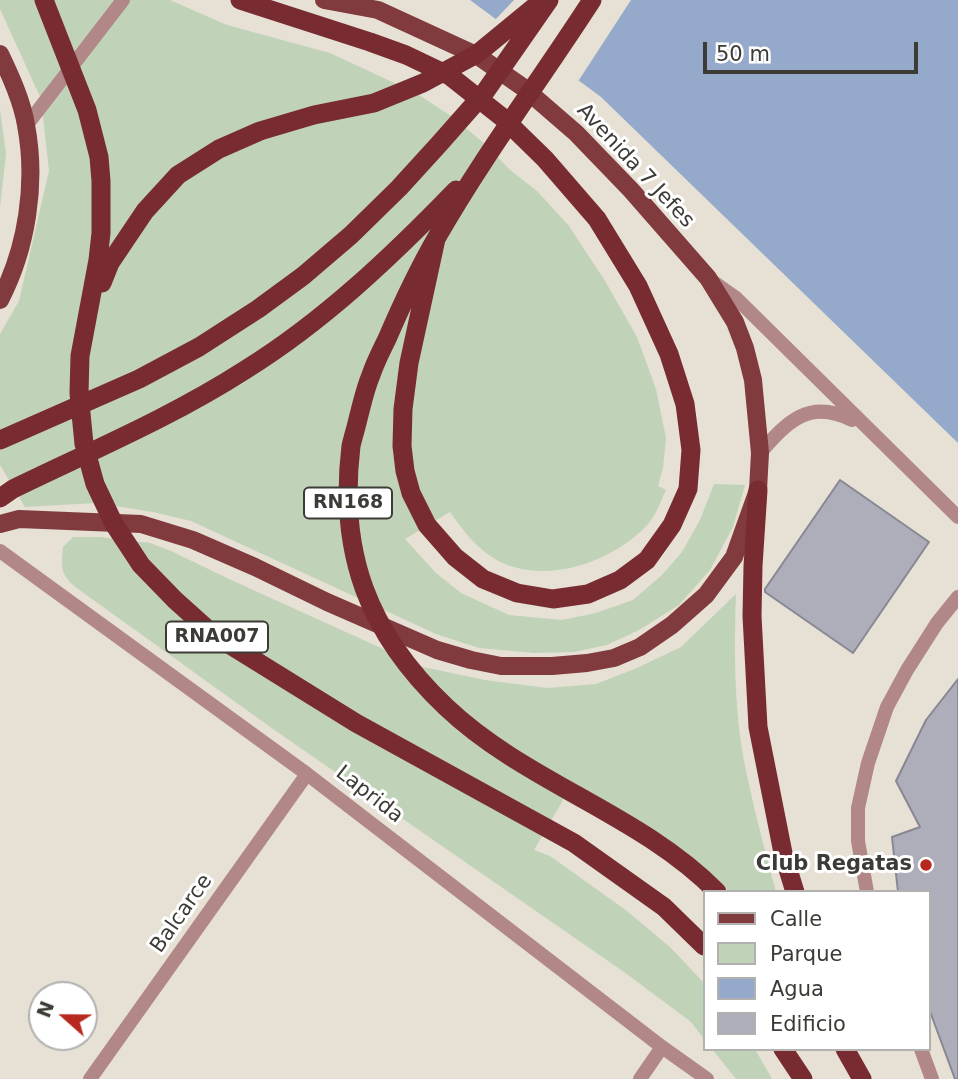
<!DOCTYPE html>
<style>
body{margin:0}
#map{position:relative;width:958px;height:1079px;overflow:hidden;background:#e6e0d5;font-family:"DejaVu Sans",sans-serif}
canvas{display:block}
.legend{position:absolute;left:703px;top:890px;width:228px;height:161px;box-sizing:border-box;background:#fff;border:2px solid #b1b1af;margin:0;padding:9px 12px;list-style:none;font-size:21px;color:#3d3b36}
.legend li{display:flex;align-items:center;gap:14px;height:35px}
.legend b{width:35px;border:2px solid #b1b1af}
.north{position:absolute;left:28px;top:981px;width:70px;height:70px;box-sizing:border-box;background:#fff;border:2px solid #b1b1af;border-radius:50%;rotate:291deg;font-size:19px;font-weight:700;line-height:28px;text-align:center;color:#3d3b36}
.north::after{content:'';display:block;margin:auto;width:24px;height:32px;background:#b7291f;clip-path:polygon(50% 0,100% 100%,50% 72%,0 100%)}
.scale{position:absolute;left:703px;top:42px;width:215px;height:32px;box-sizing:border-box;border:4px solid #3d3b36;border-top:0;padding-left:9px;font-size:21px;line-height:24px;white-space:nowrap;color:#3d3b36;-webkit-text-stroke:5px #fff;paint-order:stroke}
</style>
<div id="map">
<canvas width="958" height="1079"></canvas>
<ul class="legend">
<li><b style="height:9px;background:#813b3e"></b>Calle</li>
<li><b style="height:19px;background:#c0d3b8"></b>Parque</li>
<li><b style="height:19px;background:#95aacb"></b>Agua</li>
<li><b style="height:19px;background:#adaeb9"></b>Edificio</li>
</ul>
<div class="north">N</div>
<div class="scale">50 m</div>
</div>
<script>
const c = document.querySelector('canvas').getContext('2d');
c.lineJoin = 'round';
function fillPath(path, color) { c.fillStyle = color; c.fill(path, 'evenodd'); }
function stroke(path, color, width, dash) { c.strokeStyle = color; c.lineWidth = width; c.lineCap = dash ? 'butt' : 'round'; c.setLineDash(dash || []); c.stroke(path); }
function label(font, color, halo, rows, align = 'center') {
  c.font = font + ' "DejaVu Sans",sans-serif'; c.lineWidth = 6; c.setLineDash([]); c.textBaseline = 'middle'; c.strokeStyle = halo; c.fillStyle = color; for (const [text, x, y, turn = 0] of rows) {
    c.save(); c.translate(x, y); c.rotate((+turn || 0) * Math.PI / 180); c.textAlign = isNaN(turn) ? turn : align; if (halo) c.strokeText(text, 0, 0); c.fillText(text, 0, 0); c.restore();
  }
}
const green = new Path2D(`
 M0,0H170L227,25L330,53L416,93L454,118L485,144L510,170L537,191L569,226L605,281L637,337L656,389L666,438L663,468L658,486L666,490C661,501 656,515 648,524C614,562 543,587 495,559C476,548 463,530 450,512L405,539L436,573L461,593L509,615L562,620L596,613L633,600L662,575L682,552L700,520L714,484L745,485L733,527L710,570L679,605L639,630L607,645L574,652L534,653L479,648L436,634L191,521L153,512L96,503L25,507L0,465V334L19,301L49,171L41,99L0,9Z
 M0,109L6,154L0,207Z
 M73,537H100L150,543L171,551L229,579L423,667L485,680L547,688L596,684L637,668L681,647L736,594C734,648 734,703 743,756C752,802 764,847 776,892H730L669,844L573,783L534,850L550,856L627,911L671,948L704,983V1039L691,1022L624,972L273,729L78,589C60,575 61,568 63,547Z
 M712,1049H755L772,1079H736Z`);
const water = new Path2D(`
 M470,0H958V443L601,97Z`);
const pier = new Path2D(`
 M514,0H631L577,83L493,22Z`);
const building = new Path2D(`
 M840,480L929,542L853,653L765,592V589Z
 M958,679V1079H955L928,1006V892H898L892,837L920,827L896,781L926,720Z`);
const pedestrian = new Path2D(`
 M26,126L123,0`);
const minor = new Path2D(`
 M712,281L736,298L958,517
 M760,453C787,422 809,398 852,420
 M0,551L307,774L662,1047L707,1079
 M867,892L858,841V808L868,763L887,707L907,670L937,623L958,597
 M921,1049L932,1079
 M90,1079L307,774
 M640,1079L662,1047`);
const primary = new Path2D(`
 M0,54C11,77 22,101 26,125C37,183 27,248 0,300
 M0,524L19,519L141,524L193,540L255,567L327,602L437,650L471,660L501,666H552L587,663L614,658L640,647L672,625L706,595L734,557L758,490L760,453L753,380L745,348L735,322L708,278L631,190L576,133L524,88L478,56L378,10L324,0`);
const trunk = new Path2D(`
 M44,0L87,110L99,157L101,181V233L98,260L80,356L79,393L84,444L95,484L114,524L141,565L175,600L214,635L356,723L574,843L664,907L704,946
 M240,0L370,42L406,55L450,76L503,118L545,159L597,219L638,286L669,354L685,404L691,450L688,489L672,525L647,560L620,580L588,594L553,599L517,593L483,579L455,557L427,525L411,493L405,471L402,446L403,409L409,363L436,239
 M592,0C541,79 484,155 437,237C418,270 402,304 387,339C381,351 375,363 371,375C365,389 362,404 358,419C356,428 353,437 351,446C338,553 368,633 446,707C526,783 639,813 717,892
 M102,283L110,263L145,211L178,175L219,149L260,131L314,115L374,103L423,83L477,54L538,4
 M0,440L139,379L199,347L258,309L303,276L351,235L399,188L440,143L485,92L549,0
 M758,490L753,566L752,616L758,727L783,853L795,892
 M0,498L13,489C91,451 172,417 245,370C324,321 392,256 456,190
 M783,1049L803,1079
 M845,1049L862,1079`);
const markers = [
 [926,865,7,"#b7291f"]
];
const shields = [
 [348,503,88],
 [217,637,102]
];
const shieldNames = [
 ["RN168",348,503],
 ["RNA007",217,637]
];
const streetNames = [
 ["Avenida 7 Jefes",635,166,47],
 ["Laprida",369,795,38],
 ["Balcarce",182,914,-55]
];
const poiNames = [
 ["Club Regatas",912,865]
];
fillPath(green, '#c0d3b8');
fillPath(water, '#95aacb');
fillPath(pier, '#e6e0d5');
fillPath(building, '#adaeb9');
stroke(building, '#878893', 2);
stroke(pedestrian, '#b18787', 14);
stroke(minor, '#b18787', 14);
stroke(primary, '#813b3e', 18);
stroke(trunk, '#782c32', 19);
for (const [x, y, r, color] of markers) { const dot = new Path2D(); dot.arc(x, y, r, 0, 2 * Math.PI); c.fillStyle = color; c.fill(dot); stroke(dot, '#fff', 2.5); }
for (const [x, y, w] of shields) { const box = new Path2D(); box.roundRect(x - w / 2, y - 15.5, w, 31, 5); c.fillStyle = '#fff'; c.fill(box); stroke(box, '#3d3b36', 2); }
label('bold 19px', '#3d3b36', null, shieldNames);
label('21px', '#3d3b36', '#fff', streetNames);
label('bold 21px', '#3d3b36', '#fff', poiNames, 'right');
</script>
